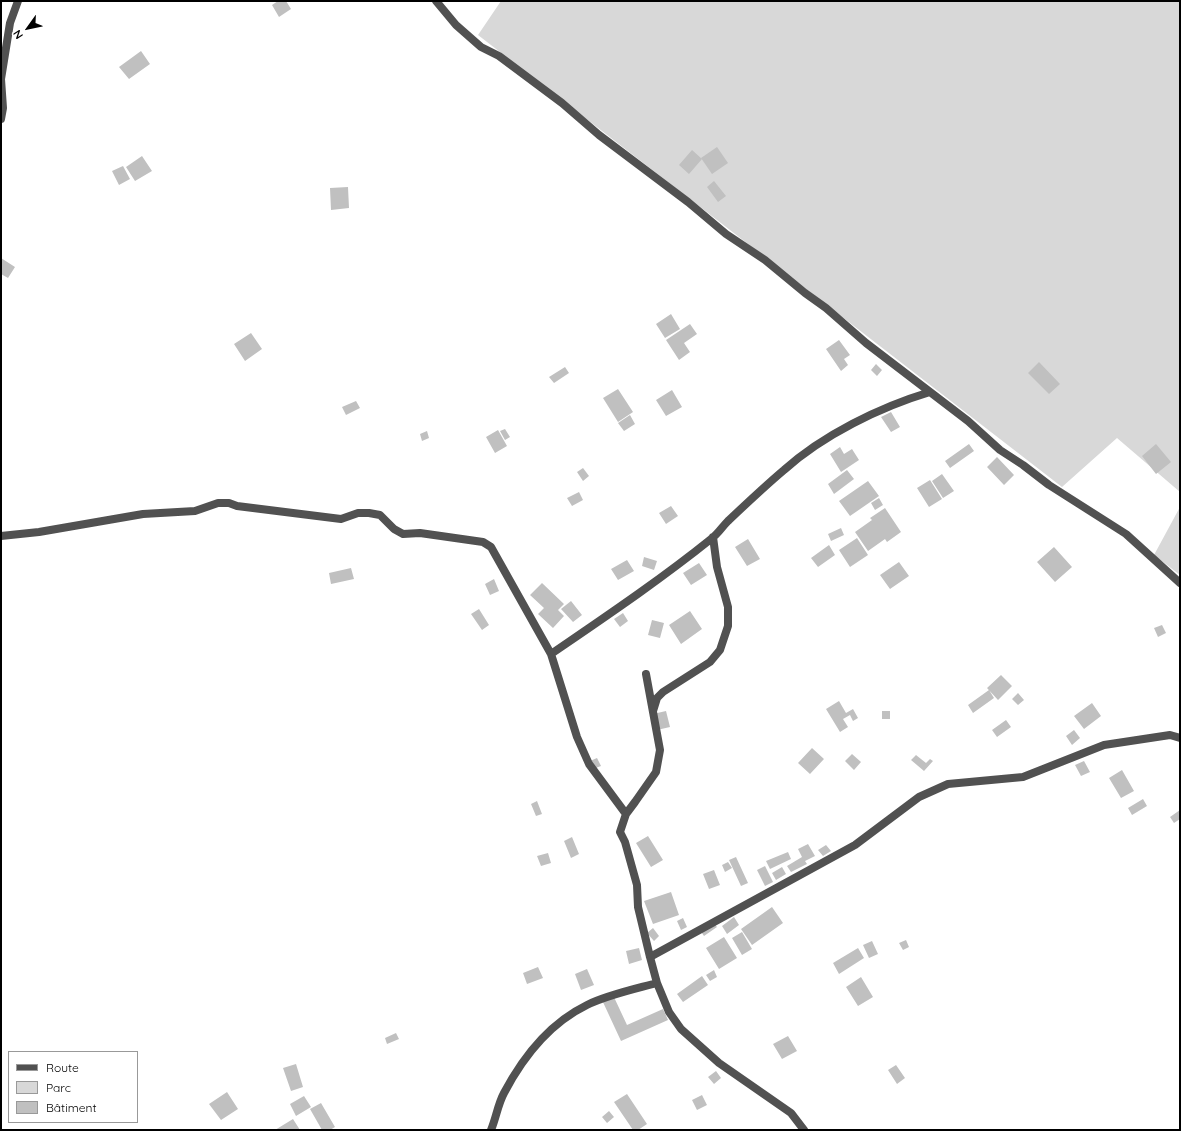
<!DOCTYPE html>
<meta charset="utf-8">
<style>
body{margin:0}
#map{position:relative;width:1181px;height:1131px;overflow:hidden;background:#fff;font-family:Quicksand,sans-serif}
canvas{display:block}
.frame{position:absolute;inset:0;border:2px solid #000;pointer-events:none}
.legend{position:absolute;left:8px;top:1051px;width:130px;height:72px;box-sizing:border-box;background:#fff;border:1px solid #999;margin:0;padding:5px 7px;list-style:none;font-size:12px;color:#000}
.legend li{display:flex;align-items:center;gap:8px;height:20px}
.legend b{width:20px;border:1px solid #999}
.north{position:absolute;left:8px;top:8px;width:40px;height:40px;-webkit-text-stroke:3px #fff;paint-order:stroke;rotate:237deg;font-size:11px;font-weight:700;line-height:16px;text-align:center;color:#000}
.north::after{content:'';display:block;margin:auto;width:14px;height:18px;background:#000;clip-path:polygon(50% 0,100% 100%,50% 72%,0 100%)}
</style>
<div id="map">
<canvas width="1181" height="1131"></canvas>
<div class="frame"></div>
<ul class="legend">
<li><b style="height:5px;background:#515151"></b>Route</li>
<li><b style="height:11px;background:#d8d8d8"></b>Parc</li>
<li><b style="height:11px;background:#c0c0c0"></b>Bâtiment</li>
</ul>
<div class="north">N</div>
</div>
<script>
const c = document.querySelector('canvas').getContext('2d');
c.lineJoin = 'round';
function fillPath(path, color) { c.fillStyle = color; c.fill(path, 'evenodd'); }
function stroke(path, color, width, dash) { c.strokeStyle = color; c.lineWidth = width; c.lineCap = dash ? 'butt' : 'round'; c.setLineDash(dash || []); c.stroke(path); }
const green = new Path2D(`
 M501,1H1180V492L1117,438L1062,487L478,35Z
 M1180,507V575L1154,555Z`);
const building = new Path2D(`
 M278,1H286L291,9L279,17L272,5Z
 M141,51L150,64L129,79L119,67Z
 M717,147L728,163L712,174L701,158Z
 M692,150L702,159L689,174L679,165Z
 M142,156L152,171L135,181L126,167Z
 M123,166L130,179L119,185L112,171Z
 M714,181L726,196L718,202L707,187Z
 M348,187L349,208L331,210L330,188Z
 M1,258L15,267L8,278L1,274Z
 M671,314L680,329L665,338L656,324Z
 M690,324L697,334L684,343L690,352L679,360L666,340Z
 M251,333L262,349L245,361L234,344Z
 M839,340L850,355L844,359L848,365L841,371L826,349Z
 M1039,362L1060,384L1049,394L1028,373Z
 M876,364L882,370L877,376L871,370Z
 M565,367L569,373L554,383L549,377Z
 M618,389L633,412L618,422L603,398Z
 M672,390L682,407L666,416L656,400Z
 M356,401L360,408L346,415L342,407Z
 M891,412L900,427L891,432L881,417Z
 M630,415L635,424L624,431L618,423Z
 M505,429L510,437L505,440L500,431Z
 M498,430L507,446L495,453L486,437Z
 M427,431L429,438L422,441L420,434Z
 M969,444L974,451L950,468L945,461Z
 M1156,444L1171,462L1156,474L1142,456Z
 M840,447L844,454L852,449L859,460L841,472L830,454Z
 M997,457L1014,475L1004,485L987,467Z
 M583,468L589,476L583,481L577,472Z
 M847,470L854,479L834,494L828,484Z
 M942,474L954,491L943,498L932,481Z
 M930,480L942,499L929,507L917,488Z
 M868,481L879,496L850,516L839,501Z
 M579,492L583,500L572,506L567,498Z
 M879,498L883,505L875,510L871,503Z
 M671,506L678,516L666,524L659,513Z
 M885,508L901,532L887,542L885,539L868,551L855,532L872,520L870,518Z
 M841,528L844,535L831,541L828,534Z
 M857,538L868,555L850,567L839,550Z
 M748,539L760,559L747,566L735,547Z
 M829,545L835,555L818,567L811,558Z
 M1054,547L1072,567L1055,582L1037,562Z
 M644,557L657,561L654,570L642,566Z
 M627,560L634,571L618,580L611,569Z
 M899,562L909,576L890,589L880,575Z
 M699,563L707,575L691,585L683,573Z
 M351,568L354,579L331,584L329,573Z
 M494,579L499,591L490,595L485,584Z
 M542,583L564,604L558,610L564,616L553,628L538,614L544,608L530,595Z
 M571,601L582,615L573,622L561,609Z
 M479,609L489,625L482,630L471,614Z
 M690,611L702,629L681,644L669,625Z
 M623,613L628,621L620,627L614,619Z
 M652,620L664,623L660,638L648,635Z
 M1162,625L1166,633L1158,637L1154,628Z
 M1001,675L1012,686L998,700L987,688Z
 M989,690L994,698L973,713L968,705Z
 M1018,693L1024,700L1018,705L1012,699Z
 M839,701L846,713L853,709L858,718L853,721L850,715L843,719L848,727L840,732L826,709Z
 M1092,703L1101,716L1084,729L1074,716Z
 M666,711L670,727L657,730L653,714Z
 M882,711H890V719H882Z
 M1006,720L1011,727L997,737L992,730Z
 M1074,730L1080,738L1072,745L1066,736Z
 M812,748L824,759L810,774L798,763Z
 M852,754L861,762L854,770L845,761Z
 M916,755L926,763L930,759L933,761L924,771L911,760Z
 M597,758L601,766L593,769L590,761Z
 M1084,761L1090,772L1081,776L1075,765Z
 M1122,770L1134,791L1121,798L1109,778Z
 M1143,799L1147,806L1132,815L1128,808Z
 M537,801L542,814L536,816L531,804Z
 M1180,810V819L1174,823L1170,817Z
 M648,836L663,860L651,867L636,843Z
 M572,837L579,854L571,858L564,841Z
 M808,844L815,856L805,861L807,864L791,872L787,866L802,857L798,849Z
 M826,845L831,851L823,856L818,850Z
 M788,852L791,859L770,869L766,861Z
 M548,853L551,863L541,866L537,856Z
 M736,857L748,883L741,886L729,860Z
 M728,862L732,868L725,872L722,865Z
 M765,866L773,882L765,886L757,870Z
 M782,867L786,874L776,880L772,873Z
 M714,870L720,885L709,889L703,874Z
 M671,892L679,915L653,924L644,901Z
 M772,907L783,923L752,945L741,929Z
 M734,917L739,925L727,934L722,926Z
 M683,918L687,927L681,930L677,921Z
 M712,921L717,927L704,936L699,929Z
 M653,928L659,936L654,941L647,933Z
 M742,932L752,949L742,955L732,938Z
 M724,937L737,958L719,969L706,948Z
 M906,940L909,947L903,950L899,943Z
 M872,941L878,954L869,958L863,945Z
 M639,948L642,960L629,964L626,951Z
 M858,948L864,958L839,974L833,963Z
 M538,967L543,978L527,984L523,973Z
 M587,969L594,985L581,990L575,974Z
 M714,970L717,977L710,981L706,975Z
 M702,976L708,985L683,1002L677,994Z
 M861,977L873,997L858,1006L846,987Z
 M613,995L627,1025L663,1009L668,1020L621,1041L602,1000Z
 M396,1033L399,1039L387,1044L385,1038Z
 M788,1036L797,1051L782,1059L773,1044Z
 M296,1064L303,1087L291,1091L283,1068Z
 M896,1065L905,1078L897,1084L888,1070Z
 M716,1071L721,1078L714,1084L708,1077Z
 M227,1092L238,1109L221,1120L209,1104Z
 M627,1094L647,1124L638,1130H633L614,1102Z
 M702,1095L707,1105L697,1110L692,1100Z
 M304,1096L311,1107L296,1116L290,1104Z
 M321,1103L335,1127L330,1130H322L310,1109Z
 M609,1111L614,1117L607,1123L602,1117Z
 M293,1119L300,1130H275Z`);
const street = new Path2D(`
 M436,1L456,25L481,47L499,56L562,103L599,135L688,202L726,234L765,260L805,293L826,308L866,343L968,421L1000,450L1023,465L1049,485L1126,534L1180,583
 M1,119L3,108L1,79L10,23L18,1
 M1,536L39,532L143,514L195,511L218,503H229L237,506L341,519L358,513H369L380,515L394,529L403,534L420,533L483,542L491,547L551,654L577,737L589,764L626,814
 M551,654C605,617 660,580 711,539C718,534 722,527 728,521C746,504 765,486 784,470C823,435 880,407 930,392
 M646,674L660,750L656,772L635,802L626,814L620,832L625,842L637,885L638,907L650,957L657,983L669,1012L681,1029L719,1063L791,1113L804,1130
 M653,711L657,698L663,692L710,662L720,650L728,626V607L717,567L713,537
 M650,957L855,845L919,797L948,784L1023,777L1104,745L1170,735L1180,738
 M491,1130C496,1118 498,1104 504,1093C523,1057 550,1023 587,1005C607,995 635,989 657,983`);
fillPath(green, '#d8d8d8');
fillPath(building, '#c0c0c0');
stroke(street, '#515151', 8);
</script>
